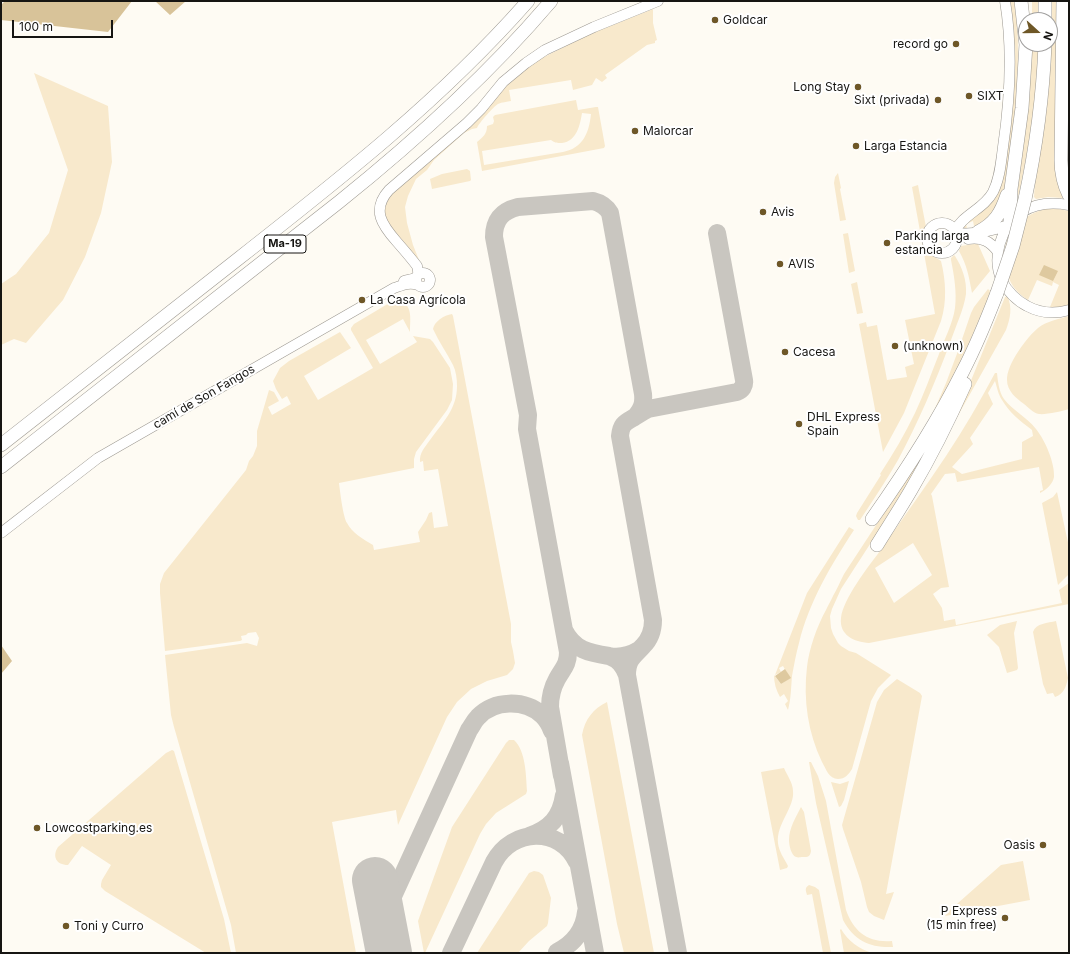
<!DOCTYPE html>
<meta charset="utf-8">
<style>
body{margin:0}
#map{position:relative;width:1070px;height:954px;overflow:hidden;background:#fefbf3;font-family:Inter,sans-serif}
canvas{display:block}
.frame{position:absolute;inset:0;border:2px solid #161512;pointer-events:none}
.north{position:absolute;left:1018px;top:12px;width:40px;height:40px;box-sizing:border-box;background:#fff;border:1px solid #a2a1a0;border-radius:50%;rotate:111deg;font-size:11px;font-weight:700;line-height:16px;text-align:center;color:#161512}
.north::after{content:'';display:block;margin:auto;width:14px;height:18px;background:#6e5727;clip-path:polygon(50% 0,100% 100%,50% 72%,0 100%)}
.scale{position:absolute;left:12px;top:20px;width:101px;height:18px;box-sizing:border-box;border:2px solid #161512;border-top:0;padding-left:5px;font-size:12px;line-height:14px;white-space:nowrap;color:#161512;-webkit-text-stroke:3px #fff;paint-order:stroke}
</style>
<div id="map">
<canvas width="1070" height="954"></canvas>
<div class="frame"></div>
<div class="north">N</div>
<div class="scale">100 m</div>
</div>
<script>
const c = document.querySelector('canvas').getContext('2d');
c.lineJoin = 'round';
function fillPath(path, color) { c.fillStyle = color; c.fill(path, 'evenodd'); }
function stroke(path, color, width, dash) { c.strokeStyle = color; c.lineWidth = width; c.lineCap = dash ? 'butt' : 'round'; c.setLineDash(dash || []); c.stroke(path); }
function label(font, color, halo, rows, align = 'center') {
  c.font = font + ' Inter,sans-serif'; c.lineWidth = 4; c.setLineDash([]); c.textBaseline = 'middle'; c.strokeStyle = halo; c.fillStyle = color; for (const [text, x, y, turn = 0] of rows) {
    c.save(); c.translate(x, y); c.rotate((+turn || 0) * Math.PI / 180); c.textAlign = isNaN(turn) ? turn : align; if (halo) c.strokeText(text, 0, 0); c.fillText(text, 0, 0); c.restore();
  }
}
const green = new Path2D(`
 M1009,1H1015C1021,50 1017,99 1012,148C1009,167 1008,191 998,208C995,215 981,224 974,226L973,221L966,224L967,228L962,229L961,227L1001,178Z
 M1032,1H1039V20H1032Z
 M1051,1H1059L1064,198L1048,197L1036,199L1034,197L1035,180L1051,44Z
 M1069,1V183L1066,175Z
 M653,9V23L657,40L655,41V43L647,45L605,75L607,78L602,82L596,78L592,85L573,90L571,80L509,90L511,101C507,102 502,102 498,104C494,106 479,123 477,128L472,129L464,133L434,160L427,170L416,179L408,196L405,207L407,223L413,245L419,260L388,225L385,215V205L388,198L396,189L503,87L538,59L544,57L566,46L565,44Z
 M1032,44H1039C1038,68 1036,91 1033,115C1030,141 1024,168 1019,194L1018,195H1017L1029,99Z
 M34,73L108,106L112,162L101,213L85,257L63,300L26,343L14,339L1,345V284L16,274L49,233L68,170Z
 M576,100L578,110L596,107H598L605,146L604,148L482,171L477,142C483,137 487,134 487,126L493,124L494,121L493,117L495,115ZM582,113L591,114C589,133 583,148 563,152L484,165L482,151L551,140C555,143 557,143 562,143C577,141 580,125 582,113Z
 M467,169L470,171L471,180L470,181L432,189L430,179L442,174Z
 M838,173L841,188L840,189L846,220L840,221L834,183L835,177Z
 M918,185L926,227L923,234V238L924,245L926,249L930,254L941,261C946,281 947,302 941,321L904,413L883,452L859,324L866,322L867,327L877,325L887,380L907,377L905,367L914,364L905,320L935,314L912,187Z
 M1045,209H1058L1069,211V305L1061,307H1050L1059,285L1053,282L1052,286L1037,280L1028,300C1013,290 1009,282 1005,264C1001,236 1019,216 1045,209Z
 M848,233L855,271L849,273L843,234Z
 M974,244H978L990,271L972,293C969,277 967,265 959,251L961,246Z
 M954,255L955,256C962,267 967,280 966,294C964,309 955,328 950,343C935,383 918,423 898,460C886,481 873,500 860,520H858L856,516L857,513L881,475L880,474C893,454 905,434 915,413C924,394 931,374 939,354C944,340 953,323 955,308C957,292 954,275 951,260V258Z
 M857,282L863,313L857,314L851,284Z
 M988,289L990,291V293C973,337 953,379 930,420L946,383L958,351L971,313L974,307Z
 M1007,296C1013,307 1010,319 1006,330L947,435L970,383L1005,297Z
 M395,301C414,301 410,319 410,332L403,319L366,340L380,364L417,342L413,336L430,339L433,342L450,368L453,384L452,400L447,410L416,452L414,459V468L339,483C340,491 343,517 347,523C352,533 363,539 373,545L374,550L420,542L418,532L426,520L429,513L432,512L434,528L448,526L438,469L424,471L423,461L420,462C419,453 425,447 430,440C443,422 457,409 457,386C457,379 456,371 453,365C447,353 439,342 433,329C434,322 444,315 452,314L453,316L511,624V642L513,651L515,663L513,669L507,675L487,681L471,689L457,702L447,717L398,825L396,810L332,822L356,953H236L231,925L174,727L171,715L165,655L247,643L257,646L259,638L256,632L248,633L246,635L241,636L242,640L240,641L165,651L160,593V584L164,573L246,470L249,461L253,456L257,446V431L269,390L274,392L279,401L268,407L272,415L291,404L287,396L282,399L276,389L273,381L280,368L289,361L340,332L351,348L304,376L318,400L373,368L351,330V328L354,324L391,302Z
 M1069,316V409C1063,411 1045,415 1039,414C1033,413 1028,407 1024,404C1016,398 1007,391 1007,380C1006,365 1027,337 1038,328C1047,321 1059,319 1069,316Z
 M995,373H997C998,382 999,392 1004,399C1013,411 1027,417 1036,429C1045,440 1055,463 1054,477C1053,484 1046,490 1040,493V491L1043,490L1039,467L957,482L955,473L945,474L931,494L932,496L949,587L941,588L933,594L942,608L944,621L955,619L956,625L1062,603L1059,590L1069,583V604L869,643C854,642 839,635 841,618C843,599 868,567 880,551C902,519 925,488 946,456C964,429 980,401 995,373ZM995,381C997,387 998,394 1002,400C1009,412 1020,421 1032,430L1033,436L1022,442V459L962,474L952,467L973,444L970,438L993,404L988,393ZM913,543L932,575L894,603L875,568Z
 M941,426L885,521L841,589L832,609L830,616L831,628L833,634L838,643L841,646L849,651L856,653L891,675L878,688L871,701L852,769C849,774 845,779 838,779C829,779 826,769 822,762C808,733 803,700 807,667C809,649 817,626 826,610C828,605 831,601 833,596C837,589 840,582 844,574Z
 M1057,492L1069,547V574L1058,585L1042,503L1053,497Z
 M849,527L854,530C831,565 809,602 799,643C796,654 794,665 792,676C791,688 791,699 788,710L785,704L788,701L784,694L780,697C776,690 774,683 774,675L781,684L790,678L783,666L779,668L781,672L775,675L807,593Z
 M1017,621L1014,633L1018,668L1017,670L1007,673L999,647L987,635L1000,625Z
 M1056,621L1068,678C1066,687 1064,694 1055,697L1053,693L1047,694L1043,684L1033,632C1036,623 1048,623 1056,621Z
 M897,679L920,693L922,696L886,894L894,892L884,920L874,916L869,912L867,907L861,882L843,829L842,825L877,702L884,690Z
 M607,702L654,953H624L617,924L582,735C585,719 593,709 607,702Z
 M509,740H514C526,751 526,776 527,791L526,794L496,813L486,824L480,834L425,953H424L418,921L452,827L506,743Z
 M172,750L174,751L224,919L231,953H206L105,891L101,887V884L102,880L111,865L82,846L68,865C56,865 52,856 58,847L166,753Z
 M809,762H811L818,776L826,801L846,910C854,932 868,943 892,941L893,947C871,948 854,941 843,920L816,803Z
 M784,768C787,775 793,783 793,791C795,807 776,824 778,843C779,852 784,858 788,866L787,868L780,870L761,772Z
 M849,781L844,800L841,806L839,807L831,782L840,784Z
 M801,807L804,812L811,851C810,857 808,857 803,857C800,857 799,858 796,857C791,855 789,845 789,840C789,828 796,817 801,807Z
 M1023,861L1030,900L945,916L949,911L1001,865Z
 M534,871L539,872L543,875L551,898L548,923L547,926L529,941L518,953H477L529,873Z
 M809,885L815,887L819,890L831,953H823L812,894L807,895C806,891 804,888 809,885Z
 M841,929C848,941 859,949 872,953H844L840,930Z`);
const forest = new Path2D(`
 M5,1H132L108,32L1,20V5Z
 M155,1H186L170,15Z
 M1,645L12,661L1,674Z`);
const water = new Path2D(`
 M1044,265L1058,271L1053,281L1039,275Z
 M785,669L791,678L781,684L775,676Z`);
const taxiway = new Path2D(`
 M564,630C574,650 589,653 609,656
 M639,650C629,656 620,658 609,656C619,660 623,665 627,675L678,953
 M627,675C627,659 634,656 643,646C650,639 653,629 653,620L620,436C621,425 624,423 633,418C638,415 642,412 648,409L737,392C742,390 745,386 744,380L717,233
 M560,763L595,953
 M562,776L550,707C550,696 552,688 557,679C563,668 568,665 568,652L527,429L528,415L494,237C494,220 502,211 518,207L593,201C601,203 606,206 610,213L643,394C644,403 642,409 636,416
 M529,836C550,829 561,817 564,795
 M385,932L386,917L389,905L469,730C472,726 474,721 478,717C494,700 524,699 542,715C547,720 550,725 552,731
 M557,952C573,944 584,931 586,912
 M451,953L494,862C512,828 560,826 577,862`);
const runway = new Path2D(`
 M375,880L389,953`);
const secondary = new Path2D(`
 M1069,205C1053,202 1036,203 1022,212C1001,226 991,258 1002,281C1007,291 1017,301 1027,306C1040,313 1055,314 1069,310
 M927 238a15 15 0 1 1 30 0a15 15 0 1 1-30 0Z
 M955,231C962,215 984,209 993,192C1000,178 1001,162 1003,147C1010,99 1013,49 1005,1
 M956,232C969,237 996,229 1010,225
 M968,239C982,237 990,241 998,252
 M416 280a7 7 0 1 1 14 0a7 7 0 1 1-14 0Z
 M404,281C413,278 421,280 417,266C411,258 404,250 397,242C382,225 371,210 389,190L467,123L481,109L503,82L526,63L545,50L594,27L658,1
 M1,533L98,458L394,288C403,285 409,282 418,285`);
const highway = new Path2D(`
 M1021,1L1026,45
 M1045,1V20
 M1063,1L1061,160C1061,173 1063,183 1069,195
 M1025,199C1036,148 1043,96 1045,44
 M1010,225L1011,189L1022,108L1026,44
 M978,232C995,223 1001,213 1007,195
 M1,445C80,383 159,321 238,259C340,179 442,99 528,1
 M1,467L339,202C415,141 488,75 551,1
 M872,519C906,471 937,423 963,371C976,346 987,319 997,293
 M877,545C888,527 900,509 911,490C931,456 949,420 965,384`);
const highwayBridge = new Path2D(`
 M997,293L1013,246L1025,199`);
const markers = [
 [715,20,4,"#6e5727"],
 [956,44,4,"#6e5727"],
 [858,87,4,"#6e5727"],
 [969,96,4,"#6e5727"],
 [938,100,4,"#6e5727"],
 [635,131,4,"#6e5727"],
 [856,146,4,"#6e5727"],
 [763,212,4,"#6e5727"],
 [887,243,4,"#6e5727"],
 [780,264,4,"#6e5727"],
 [362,300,4,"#6e5727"],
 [895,346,4,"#6e5727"],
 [785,352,4,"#6e5727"],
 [799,424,4,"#6e5727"],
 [37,828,4,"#6e5727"],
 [1043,845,4,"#6e5727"],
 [1005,918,4,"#6e5727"],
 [66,926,4,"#6e5727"]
];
const shields = [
 [285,244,42]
];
const shieldNames = [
 ["Ma-19",285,244]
];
const poiNames = [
 ["Goldcar",723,20],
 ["record go",948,44,"right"],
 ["Long Stay",850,87,"right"],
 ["SIXT",977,96],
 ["Sixt (privada)",930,100,"right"],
 ["Malorcar",643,131],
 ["Larga Estancia",864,146],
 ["Avis",771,212],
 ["Parking larga",895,236],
 ["estancia",895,250],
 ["AVIS",788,264],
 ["La Casa Agrícola",370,300],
 ["(unknown)",903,346],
 ["Cacesa",793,352],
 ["DHL Express",807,417],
 ["Spain",807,431],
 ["Lowcostparking.es",45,828],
 ["Oasis",1035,845,"right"],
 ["P Express",997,911,"right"],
 ["(15 min free)",997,925,"right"],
 ["Toni y Curro",74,926]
];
const streetNames = [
 ["camí de Son Fangos",204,397,-30]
];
fillPath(green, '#f8e9cc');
fillPath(forest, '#d8c399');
fillPath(water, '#dec99f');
stroke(taxiway, '#c9c6c0', 18);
stroke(runway, '#c9c6c0', 46);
stroke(secondary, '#9c9891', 11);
stroke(highway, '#9c9891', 14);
stroke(secondary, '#fff', 10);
stroke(highway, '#fff', 13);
stroke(highwayBridge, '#9c9891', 14, []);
stroke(highwayBridge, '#fff', 13);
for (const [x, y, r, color] of markers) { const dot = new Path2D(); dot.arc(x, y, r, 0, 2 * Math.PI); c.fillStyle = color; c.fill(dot); stroke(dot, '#fff', 1.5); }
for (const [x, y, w] of shields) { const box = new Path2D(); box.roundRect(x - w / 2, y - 9, w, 18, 3); c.fillStyle = '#fff'; c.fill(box); stroke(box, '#161512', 1); }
label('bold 11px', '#161512', null, shieldNames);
label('12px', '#161512', '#fff', poiNames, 'left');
label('12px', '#161512', '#fff', streetNames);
</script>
